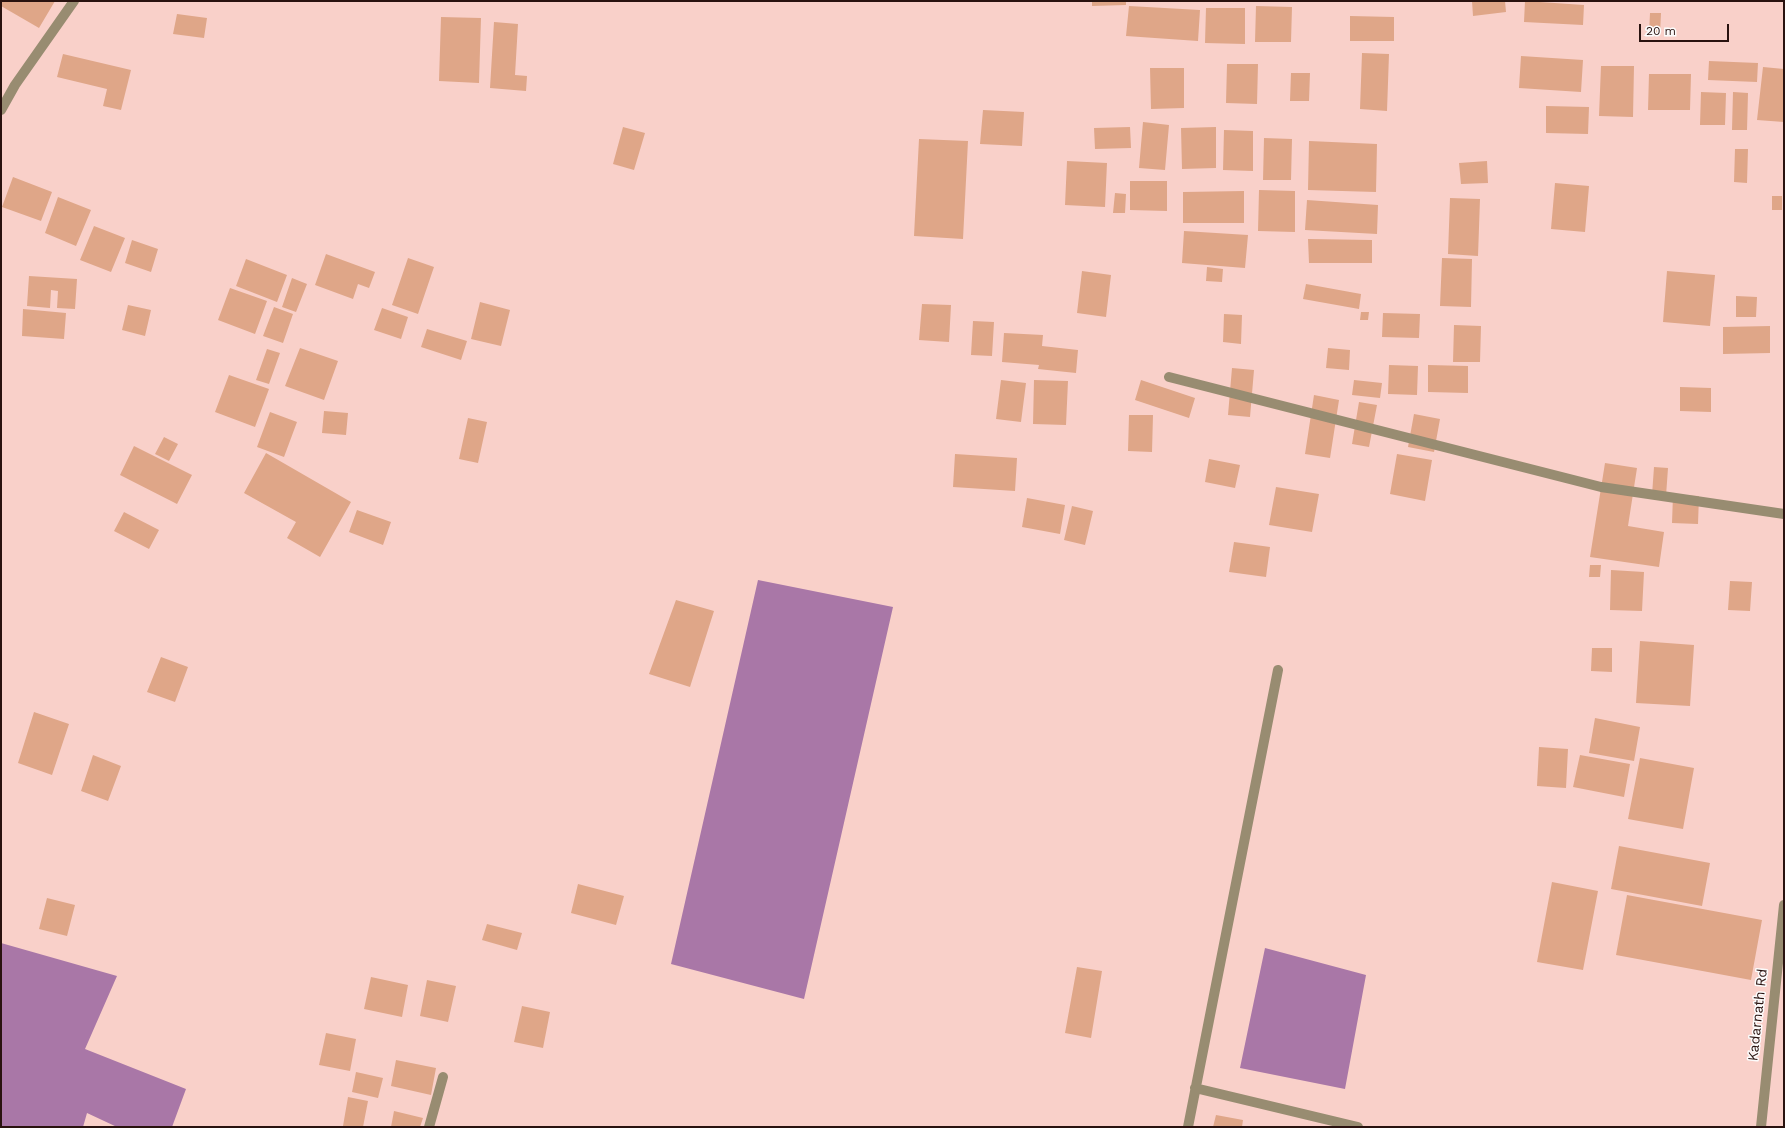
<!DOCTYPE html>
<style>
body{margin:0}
#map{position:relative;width:1785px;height:1128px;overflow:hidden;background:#f9d0c9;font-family:"Work Sans",sans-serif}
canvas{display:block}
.frame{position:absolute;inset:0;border:2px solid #29120f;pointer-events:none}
.scale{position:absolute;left:1639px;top:24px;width:90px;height:18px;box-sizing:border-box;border:2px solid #29120f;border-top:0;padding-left:5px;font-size:12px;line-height:14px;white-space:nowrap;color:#29120f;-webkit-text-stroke:3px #fcfcfc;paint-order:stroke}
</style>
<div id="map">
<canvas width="1785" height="1128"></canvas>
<div class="frame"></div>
<div class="scale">20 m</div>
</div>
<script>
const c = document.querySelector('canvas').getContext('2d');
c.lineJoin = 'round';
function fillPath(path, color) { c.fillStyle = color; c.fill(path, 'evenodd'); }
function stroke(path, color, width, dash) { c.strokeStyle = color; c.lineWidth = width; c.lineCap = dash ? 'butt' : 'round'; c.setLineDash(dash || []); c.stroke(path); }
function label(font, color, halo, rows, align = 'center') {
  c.font = font + ' "Work Sans",sans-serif'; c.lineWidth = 3; c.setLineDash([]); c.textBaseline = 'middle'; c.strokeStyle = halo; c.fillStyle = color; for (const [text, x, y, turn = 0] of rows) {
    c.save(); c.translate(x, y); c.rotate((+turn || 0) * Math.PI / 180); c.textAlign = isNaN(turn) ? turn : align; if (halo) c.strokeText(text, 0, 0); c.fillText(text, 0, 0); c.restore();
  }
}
const water = new Path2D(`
 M758,580L893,607L804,999L671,964Z
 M1,943L117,976L85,1049L186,1089L172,1127H117L87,1113L83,1127H1Z
 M1265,948L1366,975L1345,1089L1240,1068Z`);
const building = new Path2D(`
 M1,1H55L39,28L1,6Z
 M1092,1H1126V5L1092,6Z
 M1472,1H1505L1506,12L1473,16Z
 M1525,1L1584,5L1583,25L1524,22Z
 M1129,6L1200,10L1198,41L1126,36Z
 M1256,6L1292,7L1291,42H1255Z
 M1206,8H1245V44L1205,43Z
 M1650,13H1661L1660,34H1649Z
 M177,14L207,18L204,38L173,34Z
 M1350,16L1394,17V41H1350Z
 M441,17L481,18L479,83L439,81Z
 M494,22L518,24L515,75L527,76L526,91L490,88Z
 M1362,53L1389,54L1387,111L1360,109Z
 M63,54L131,70L121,110L103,106L107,89L57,77Z
 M1521,56L1583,60L1581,92L1519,88Z
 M1709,61L1758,63L1757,82L1708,80Z
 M1227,64H1258L1257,104L1226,103Z
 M1601,66H1634L1633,117L1599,116Z
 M1763,67L1784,69V122L1757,120Z
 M1150,68H1184V108L1151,109Z
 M1291,73H1310L1309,101H1290Z
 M1649,74H1691L1690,110H1648Z
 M1701,92L1726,93L1725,125H1700Z
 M1733,92L1748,93L1747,130H1732Z
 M1546,106L1589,107L1588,134L1546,133Z
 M983,110L1024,112L1022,146L980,144Z
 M1143,122L1169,125L1165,170L1139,168Z
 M623,127L645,133L634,170L613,164Z
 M1130,127L1131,148L1095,149L1094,128Z
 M1216,127V168L1182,169L1181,128Z
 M1224,130L1253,131V171L1223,170Z
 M1264,138L1292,139L1291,180H1263Z
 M919,139L968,141L963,239L914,236Z
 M1309,141L1377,144L1376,192L1308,190Z
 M1735,149H1748L1747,183L1734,182Z
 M1067,161L1107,163L1105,207L1065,205Z
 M1487,161L1488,183L1461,184L1459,163Z
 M13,177L52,192L41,221L2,207Z
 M1130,181H1167V211L1130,210Z
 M1555,183L1589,186L1585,232L1551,229Z
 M1259,190L1295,191V232L1258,231Z
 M1244,191V223H1183V192Z
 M1115,193L1126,194L1125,213H1113Z
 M1772,196H1782V210H1772Z
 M58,197L91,210L76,246L45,233Z
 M1450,198L1480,199L1478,256L1448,254Z
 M1307,200L1378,205L1377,234L1305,230Z
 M94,226L125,238L111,272L80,260Z
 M1184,231L1248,235L1245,268L1182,263Z
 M1308,239L1372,240V263H1309Z
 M132,240L158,249L151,272L125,263Z
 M326,254L375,272L369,288L358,284L353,299L315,285Z
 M408,258L434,267L418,314L392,305Z
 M1442,258L1472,259L1471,307L1440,306Z
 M246,259L287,275L277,302L236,286Z
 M1207,267L1223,269L1222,282L1206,281Z
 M1082,271L1111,275L1106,317L1077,313Z
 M1667,271L1715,275L1710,326L1663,322Z
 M29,276L77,279L75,309L57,308L58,291L51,290L50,308L27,306Z
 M292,278L307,284L296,312L282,307Z
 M1306,284L1361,294L1359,309L1303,299Z
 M230,288L267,301L255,334L218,320Z
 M1736,296L1757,297L1756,317H1736Z
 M480,302L510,310L501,346L471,339Z
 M922,304L951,305L949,342L919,340Z
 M128,305L151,310L145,336L122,330Z
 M274,307L293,314L283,343L263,336Z
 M382,308L408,317L401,339L374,330Z
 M23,309L66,313L64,339L22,336Z
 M1361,312H1369L1368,320H1360Z
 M1383,313L1420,314L1419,338L1382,337Z
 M1224,314L1242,315L1241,344L1223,342Z
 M973,321L994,322L992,356L971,355Z
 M1454,325L1481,326L1480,362H1453Z
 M1770,326V353L1723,354V327Z
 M427,329L467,341L461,360L421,347Z
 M1004,333L1043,335L1042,346L1078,350L1076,373L1038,369L1039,365L1002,362Z
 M300,348L338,361L324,400L285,386Z
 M1328,348L1350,350L1349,370L1326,368Z
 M267,349L280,353L269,384L256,380Z
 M1389,365L1418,366L1417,395L1388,394Z
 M1428,365L1468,366V393L1428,392Z
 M1232,368L1254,370L1250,417L1228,415Z
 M229,375L269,389L255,427L215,412Z
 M1001,380L1026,383L1021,422L996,419Z
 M1034,380L1068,381L1066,425L1033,424Z
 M1141,380L1195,398L1189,418L1135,400Z
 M1354,380L1382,383L1380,398L1352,395Z
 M1680,387L1711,388V412L1680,411Z
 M1314,395L1339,400L1330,458L1305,454Z
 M1359,402L1377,405L1369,447L1352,444Z
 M324,411L348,413L346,435L322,433Z
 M270,412L297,422L284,457L257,447Z
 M1414,414L1440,419L1434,452L1408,447Z
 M1129,415H1153L1152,452L1128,451Z
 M468,418L487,422L478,463L459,459Z
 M164,437L178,444L169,461L155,454Z
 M134,446L192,475L177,504L120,475Z
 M266,453L351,502L320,557L287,538L296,522L244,493Z
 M955,454L1017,458L1015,491L953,487Z
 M1397,454L1432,460L1425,501L1390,494Z
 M1209,459L1240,465L1235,488L1205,482Z
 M1605,463L1637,468L1628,526L1664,532L1659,567L1590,557Z
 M1654,467L1668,468L1666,496L1652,495Z
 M1276,487L1319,494L1312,532L1269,525Z
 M1673,495L1699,496L1698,524L1672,523Z
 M1027,498L1065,505L1060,534L1022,527Z
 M1072,506L1093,511L1085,545L1064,540Z
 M357,510L391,522L383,545L349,532Z
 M124,512L159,530L149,549L114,531Z
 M1234,542L1270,547L1266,577L1229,572Z
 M1590,565H1601L1600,577H1589Z
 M1611,570L1644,572L1642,611L1610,610Z
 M1730,581L1752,582L1750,611L1728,610Z
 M676,600L714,611L690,687L649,674Z
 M1640,641L1694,645L1690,706L1636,703Z
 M1592,648H1612V672L1591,671Z
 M161,657L188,667L175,702L147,692Z
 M34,712L69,724L52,775L18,763Z
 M1595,718L1640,727L1634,761L1589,753Z
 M1539,747L1568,749L1566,788L1537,786Z
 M93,755L121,766L108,801L81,791Z
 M1580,755L1630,764L1624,797L1573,787Z
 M1640,758L1694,768L1683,829L1628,819Z
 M1619,846L1710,863L1702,906L1611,889Z
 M1552,882L1598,891L1583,970L1537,962Z
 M578,884L624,896L616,925L571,913Z
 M1627,895L1762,920L1751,980L1616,955Z
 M47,898L75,905L67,936L39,929Z
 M487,924L522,933L517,950L482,940Z
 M1077,967L1102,971L1091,1038L1065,1033Z
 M371,977L408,985L402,1017L364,1009Z
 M427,980L456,986L448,1022L420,1016Z
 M522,1006L550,1012L543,1048L514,1042Z
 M326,1033L356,1039L350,1071L319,1065Z
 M396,1060L436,1068L431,1095L391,1086Z
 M356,1072L383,1078L378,1098L352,1092Z
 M348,1097L368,1101L363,1127L343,1126Z
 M394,1111L423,1118L420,1127H391Z
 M1216,1115L1243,1120L1242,1127H1213Z`);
const street = new Path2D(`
 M1,110L15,85L74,1
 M1169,377L1601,487L1784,514
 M1195,1088L1358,1127
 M429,1127L443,1077
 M1188,1127L1278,670
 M1761,1127L1784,905`);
const streetNames = [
 ["Kadarnath Rd",1758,1015,-84]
];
fillPath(water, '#a977a7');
fillPath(building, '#dfa688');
stroke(street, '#988c71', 10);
label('14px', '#29120f', '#fcfcfc', streetNames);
</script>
